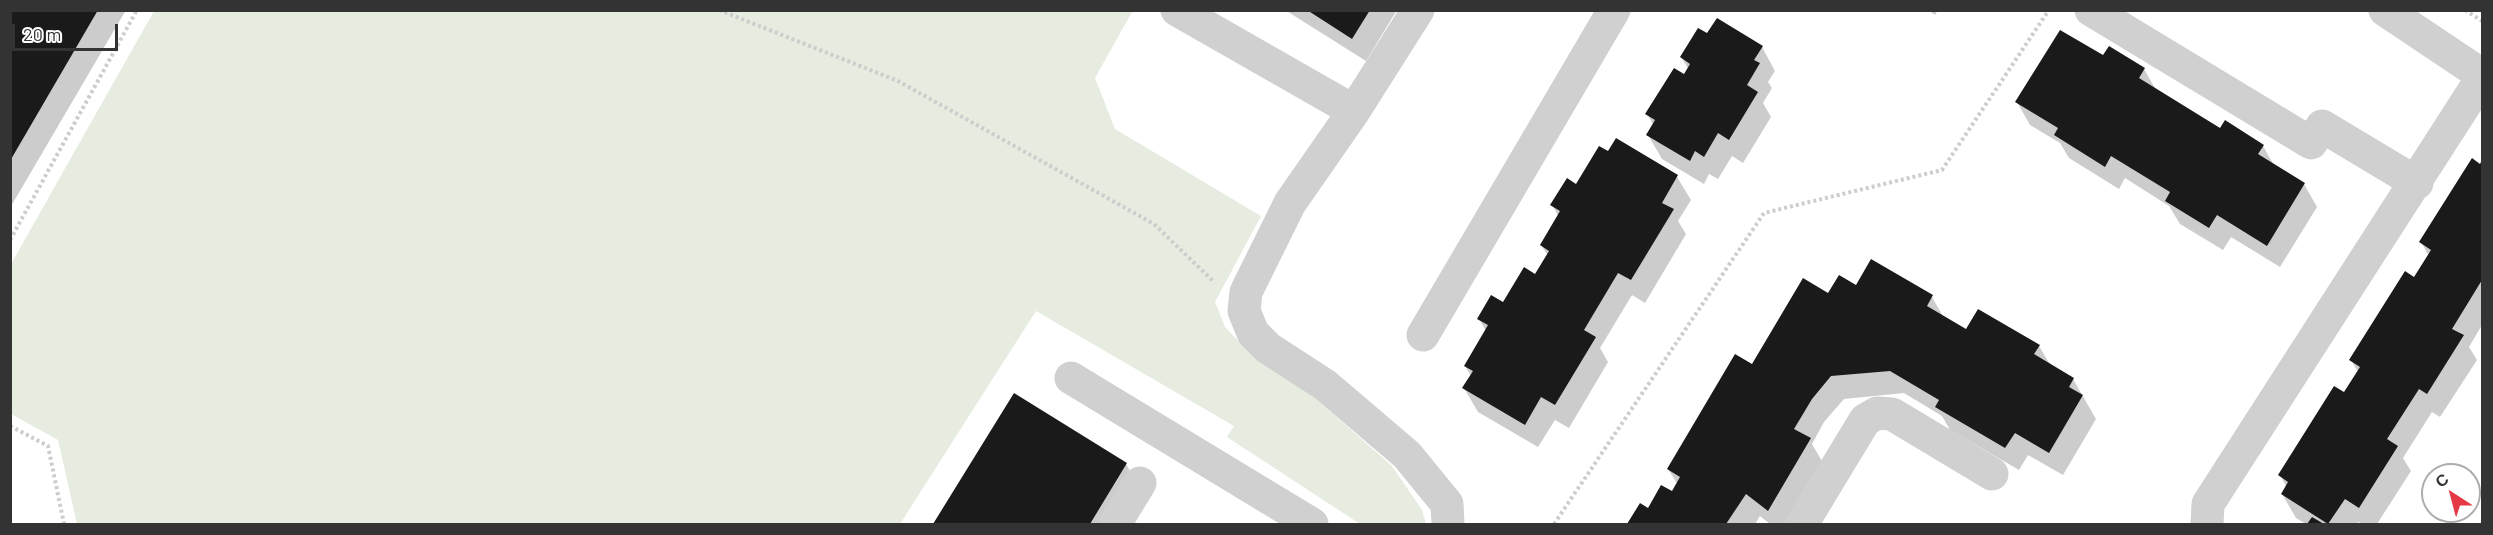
<!DOCTYPE html>
<meta charset="utf-8">
<style>
body{margin:0}
#map{position:relative;width:2493px;height:535px;overflow:hidden;background:#fff;font-family:Barlow,sans-serif}
canvas{display:block}
.frame{position:absolute;inset:0;border:12px solid #333;pointer-events:none}
.north{position:absolute;left:2421px;top:463px;width:60px;height:60px;box-sizing:border-box;background:#fff;border:2px solid #adadad;border-radius:50%;rotate:324deg;font-size:16px;font-weight:700;line-height:24px;text-align:center;color:#333}
.north::after{content:'';display:block;margin:auto;width:21px;height:27px;background:#e63946;clip-path:polygon(50% 0,100% 100%,50% 72%,0 100%)}
.scale{position:absolute;left:12px;top:24px;width:106px;height:27px;box-sizing:border-box;border:3px solid #333;border-top:0;padding-left:8px;font-size:18px;line-height:21px;white-space:nowrap;color:#333;-webkit-text-stroke:4px #fff;paint-order:stroke}
</style>
<div id="map">
<canvas width="2493" height="535"></canvas>
<div class="frame"></div>
<div class="north">С</div>
<div class="scale">20 m</div>
</div>
<script>
const c = document.querySelector('canvas').getContext('2d');
c.lineJoin = 'round';
function fillPath(path, color) { c.fillStyle = color; c.fill(path, 'evenodd'); }
function stroke(path, color, width, dash) { c.strokeStyle = color; c.lineWidth = width; c.lineCap = dash ? 'butt' : 'round'; c.setLineDash(dash || []); c.stroke(path); }
const green = new Path2D(`
 M154,11H1129L1132,12L1095,78L1115,129L1261,216L1215,302L1225,327L1246,349L1315,398L1392,466L1422,510L1426,524H1360L1227,437L1234,426L1036,311L900,524H77L58,440L11,414V264Z`);
const shadow = new Path2D(`
 M10,10H126L10,208Z
 M1285,10H1397L1366,61Z
 M1928,10H1938L1935,15Z
 M1708,35L1762,47L1775,71L1768,82L1772,88L1763,103L1771,117L1743,163L1732,156L1718,179L1709,174L1704,184L1662,159L1648,135L1654,126L1647,114L1685,76L1689,70L1681,57Z
 M2103,57L2144,69L2156,90L2221,130L2263,146L2275,167L2304,184L2317,207L2280,267L2231,237L2223,250L2180,224L2169,206L2125,178L2119,189L2069,158L2060,143L2030,125L2017,102Z
 M1608,153L1677,177L1691,200L1678,221L1686,234L1645,303L1632,295L1600,348L1608,362L1569,428L1555,420L1538,447L1478,412L1464,388L1471,376L1465,366L1486,331L1479,319L1503,304L1536,276L1548,256L1541,245L1559,217L1552,205L1577,186Z
 M2482,163V325L2469,347L2477,360L2440,417L2432,412L2403,458L2411,471L2377,524H2363L2358,522L2357,524H2306L2296,518L2282,494L2287,488L2280,475L2344,394L2358,372L2351,360L2414,279L2429,256L2421,242Z
 M1857,288L1932,297L1944,318L1967,331L2039,346L2051,366L2073,379L2096,419L2063,475L2028,455L2019,470L1950,430L1942,416L1904,393L1844,399L1824,422L1812,444L1823,463L1787,524H1770L1760,516L1755,524H1629L1640,505L1649,510L1673,493L1678,485L1668,469L1756,368L1829,295Z
 M1014,395L1126,464L1136,481L1110,524H935Z`);
const building = new Path2D(`
 M10,10H98L10,161Z
 M1307,10H1370L1352,39Z
 M1717,18L1763,46L1754,60L1760,63L1747,85L1758,92L1729,140L1718,133L1704,157L1695,151L1690,161L1646,135L1655,120L1645,114L1674,68L1684,74L1690,64L1680,57L1698,28L1707,33Z
 M2060,30L2103,55L2109,46L2145,68L2139,78L2220,128L2225,120L2264,145L2258,154L2305,183L2267,246L2217,215L2209,228L2165,201L2170,192L2111,156L2105,167L2054,135L2058,128L2015,102Z
 M1616,138L1678,175L1662,203L1674,209L1631,280L1618,273L1584,330L1596,337L1555,405L1541,397L1525,425L1462,388L1473,371L1464,366L1488,325L1477,319L1491,295L1503,302L1524,267L1535,274L1549,251L1540,245L1560,211L1550,205L1567,178L1576,184L1599,146L1608,151Z
 M2472,158L2480,164L2482,160V280L2452,329L2464,335L2427,394L2419,389L2387,439L2398,446L2359,508L2345,499L2328,524L2281,494L2288,482L2278,475L2334,386L2344,392L2360,367L2349,360L2405,271L2414,277L2431,250L2419,242Z
 M1871,259L1933,295L1927,306L1966,329L1978,309L2040,345L2034,354L2074,378L2069,387L2083,395L2049,453L2015,433L2005,448L1935,407L1939,400L1890,371L1831,376L1812,399L1794,429L1811,438L1768,511L1746,494L1726,524H1627L1640,503L1648,508L1661,485L1672,491L1680,477L1667,469L1735,354L1752,364L1803,278L1828,293L1839,275L1856,285Z
 M1014,393L1127,463L1090,524H933Z
 M2312,517L2324,524H2307Z`);
const path = new Path2D(`
 M719,10L898,81L1154,224L1213,281
 M2465,10L2482,21
 M10,240L137,10
 M10,426L48,446L64,524
 M1554,524L1764,213L1942,170L2049,10`);
const minor = new Path2D(`
 M1177,10L1354,111
 M1418,10L1354,111L1290,203L1246,292L1244,311L1253,333L1268,348L1325,385L1407,455L1447,504L1448,524
 M2091,10L2311,143L2322,126L2417,183
 M2385,10L2482,75
 M1423,335L1614,10
 M1071,378L1312,524
 M1115,524L1140,483
 M1802,524L1865,420L1877,413L1892,414L1992,474
 M2207,524L2208,504L2482,78`);
fillPath(green, '#e6ecdf');
fillPath(shadow, '#0003');
fillPath(building, '#1a1a1a');
stroke(path, '#cdcdcd', 4, [3, 3]);
stroke(minor, '#d0d0d0', 33);
</script>
